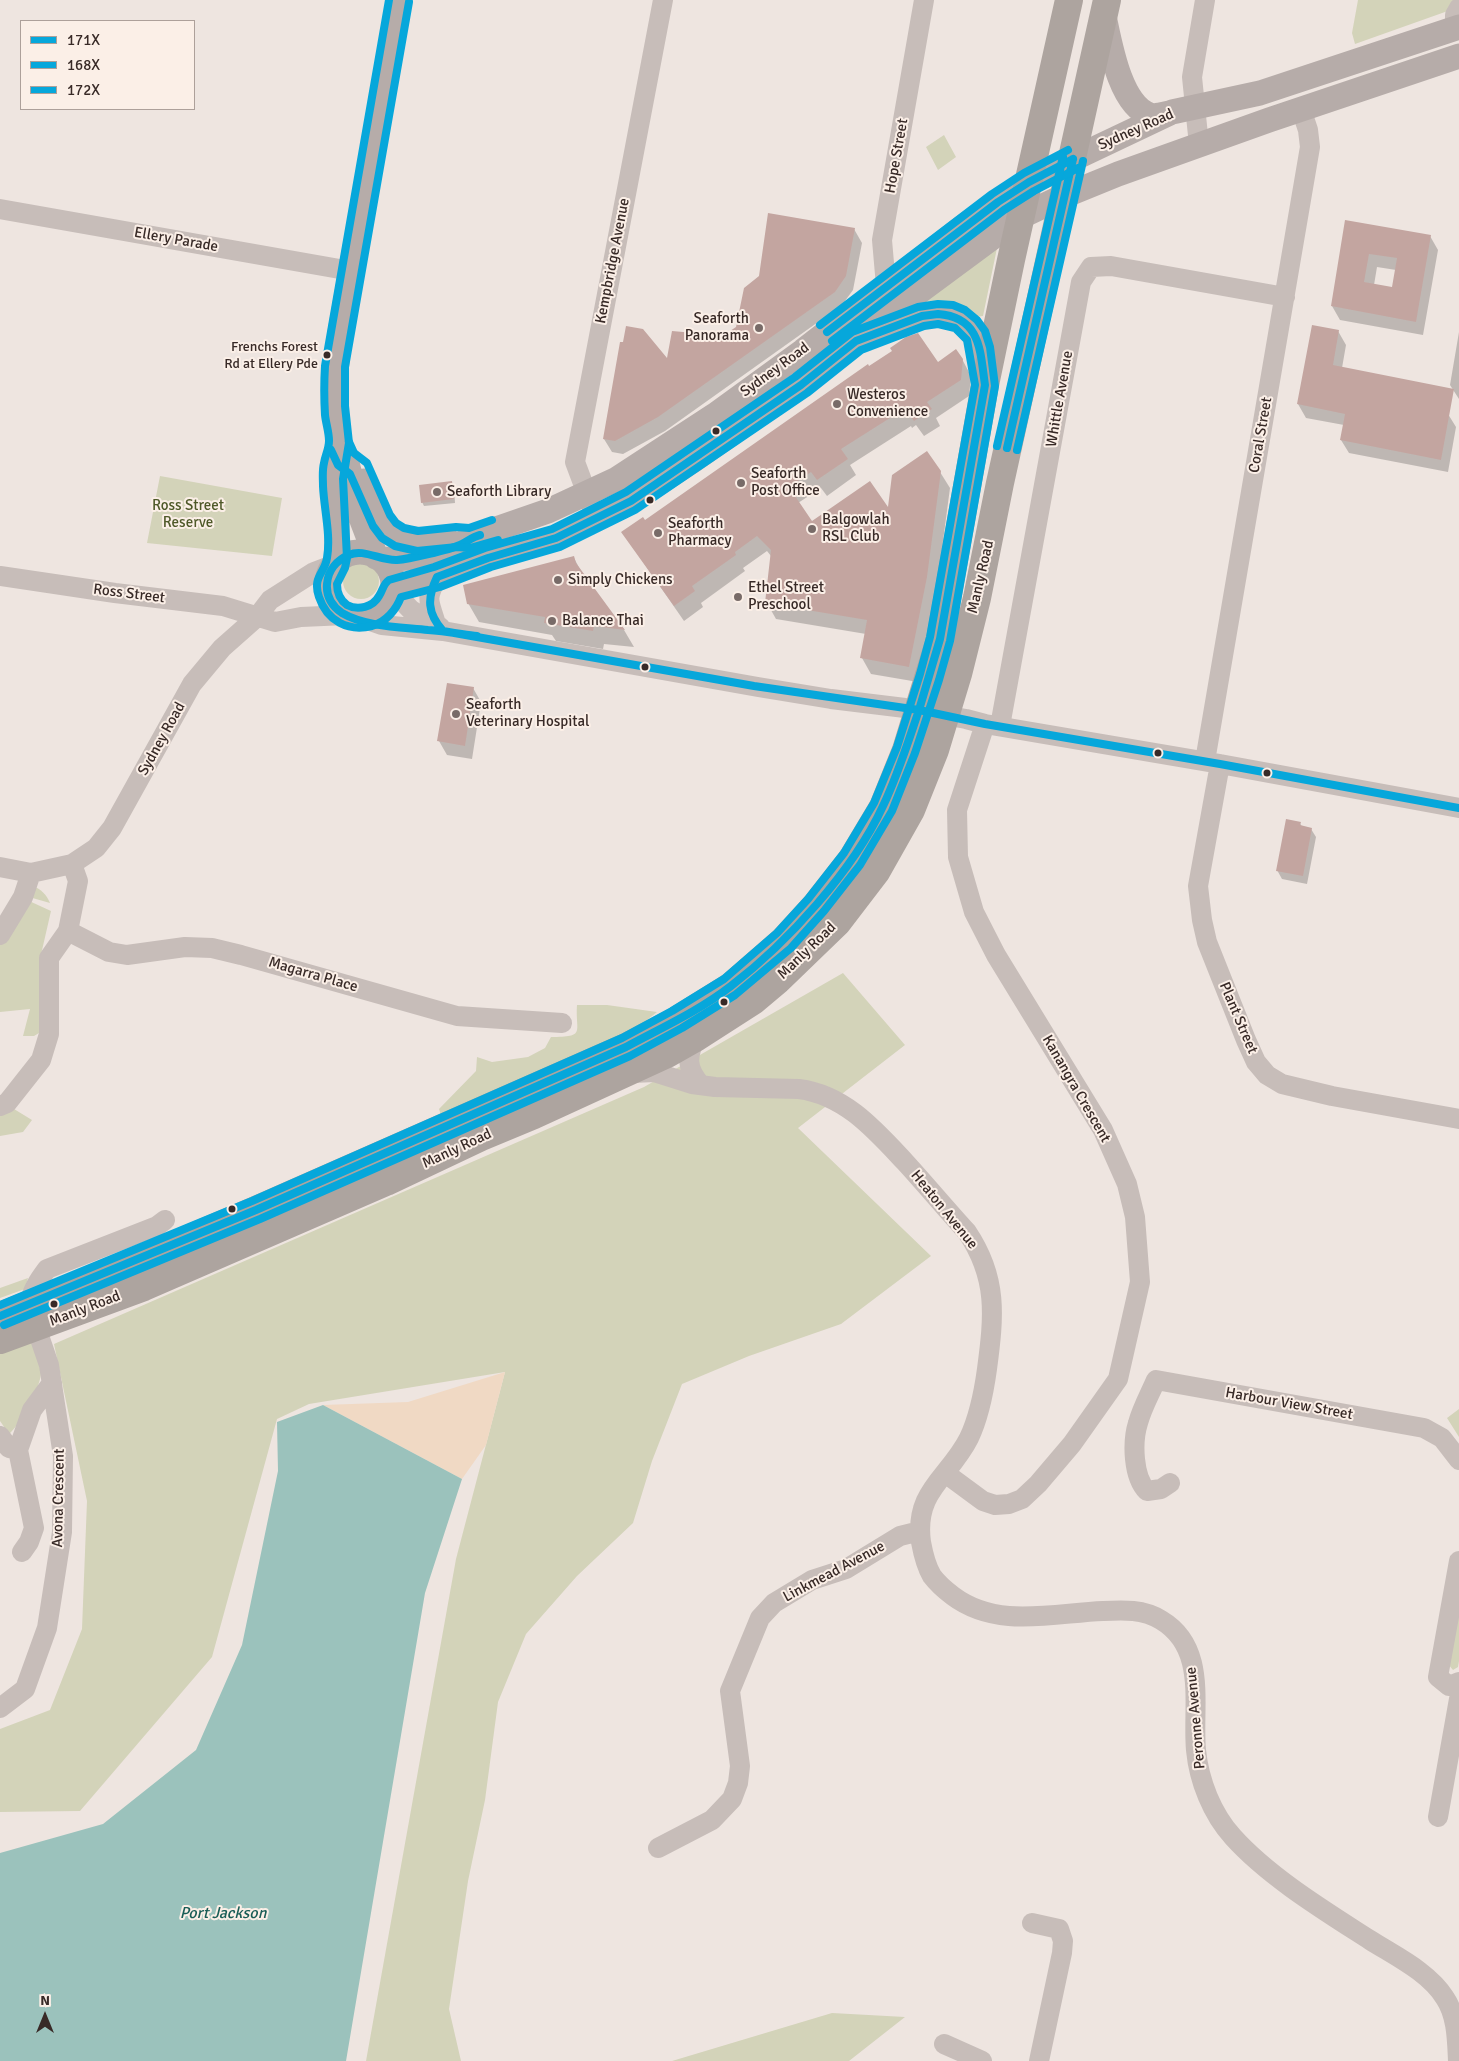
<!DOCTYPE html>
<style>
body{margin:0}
#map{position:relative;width:1459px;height:2061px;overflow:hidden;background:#eee5e0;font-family:Signika,sans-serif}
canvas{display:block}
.legend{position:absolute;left:20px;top:20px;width:175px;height:90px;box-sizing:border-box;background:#fbefe7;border:1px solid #ada09a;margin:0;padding:6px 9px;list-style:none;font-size:15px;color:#382a27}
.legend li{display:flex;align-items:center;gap:10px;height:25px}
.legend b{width:25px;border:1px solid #ada09a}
.north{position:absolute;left:20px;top:1991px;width:50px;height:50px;-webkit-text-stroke:4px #fbefe7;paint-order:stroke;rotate:0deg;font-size:14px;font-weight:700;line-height:20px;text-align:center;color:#382a27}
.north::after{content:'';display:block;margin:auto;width:18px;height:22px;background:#382a27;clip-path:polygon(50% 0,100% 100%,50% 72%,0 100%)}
</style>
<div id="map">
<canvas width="1459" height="2061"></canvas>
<ul class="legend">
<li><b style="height:6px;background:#06a7db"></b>171X</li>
<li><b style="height:6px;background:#06a7db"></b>168X</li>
<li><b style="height:6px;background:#06a7db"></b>172X</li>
</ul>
<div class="north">N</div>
</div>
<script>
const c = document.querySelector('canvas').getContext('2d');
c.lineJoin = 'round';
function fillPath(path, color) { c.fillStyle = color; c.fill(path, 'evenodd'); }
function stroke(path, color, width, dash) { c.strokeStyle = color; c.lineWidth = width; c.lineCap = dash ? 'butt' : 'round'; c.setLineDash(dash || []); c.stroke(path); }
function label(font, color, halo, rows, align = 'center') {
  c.font = font + ' Signika,sans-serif'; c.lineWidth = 4; c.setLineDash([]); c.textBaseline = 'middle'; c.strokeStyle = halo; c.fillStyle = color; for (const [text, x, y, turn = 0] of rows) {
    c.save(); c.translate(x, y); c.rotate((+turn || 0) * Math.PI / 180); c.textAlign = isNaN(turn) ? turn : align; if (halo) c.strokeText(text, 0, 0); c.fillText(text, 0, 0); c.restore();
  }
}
const green = new Path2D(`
 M1358,0H1459V7L1355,44L1352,33Z
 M944,135L956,157L938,170L926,147Z
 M997,248L983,316C973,319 960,307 950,304C939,301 929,303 918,305Z
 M160,476L282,498L272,556L147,543Z
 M343 581a18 18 0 1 1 36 0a18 18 0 1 1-36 0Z
 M33,886C42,890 46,894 50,903L29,897Z
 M27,900L51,911L40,959L39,1033L34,1036H23L30,1009L0,1012V941Z
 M843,973L905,1045L798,1128L931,1256L841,1324L749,1356L682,1384L652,1461L633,1523L577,1576L526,1634L498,1702L485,1800L468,1881L449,2009L461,2061H366L456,1559L505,1372L309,1404L277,1419L212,1657L80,1811L0,1812V1729L50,1710L82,1629L87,1501L54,1344L644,1087Z
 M577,1005H607L657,1012L637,1028L441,1115L439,1109L476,1071L477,1057L492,1062L528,1057L545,1048L551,1037C587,1037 575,1032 577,1005Z
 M14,1109L32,1120L23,1132L0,1136V1115Z
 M28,1278L25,1289L0,1298V1288Z
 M32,1341C35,1350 40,1362 41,1371C42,1386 20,1425 9,1434L0,1421V1352Z
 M1459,1409V1437L1447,1418Z
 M1459,1602V1661L1458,1667L1453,1670L1448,1664Z
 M832,2013L905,2017L849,2061H672Z`);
const sand = new Path2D(`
 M505,1372L486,1445L462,1479L323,1405L408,1402Z`);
const water = new Path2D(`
 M323,1405L462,1479L425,1593L346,2061H0V1853L103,1824L196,1750L242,1645L278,1471L277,1422Z`);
const shadow = new Path2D(`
 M1346,221L1430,236L1438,250L1423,335L1340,320L1332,306ZM1377,267L1396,270L1393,288L1374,285Z
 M854,229L862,243L853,290L842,305L665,431L623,454L612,452L604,439L668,361L725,336L737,328Z
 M1338,331L1346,345L1342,368L1448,414L1456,427L1448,472L1349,453L1341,440L1344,425L1306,418L1298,404Z
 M1459,332V399L1450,385Z
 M962,359L971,376L969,396L936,418L940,426L924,436L916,425L912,428L911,426L850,465L856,475L827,496L821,488L798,503L812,523L889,510L940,472L950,488L936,594L918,682L871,674L862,658L866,634L776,619L767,603L771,556L767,551L743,568L745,571L701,603L703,607L684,621L623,533L937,364Z
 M451,482L454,486L455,503L424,506L422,502Z
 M574,558L584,577L624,630L634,647L604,644L603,649L556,641L552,635L479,622L468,603Z
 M473,688L481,702L472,759L447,755L439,741Z
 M1300,823L1302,827L1311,829L1316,837L1307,884L1282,879L1277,870Z`);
const building = new Path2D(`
 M768,213L855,228L846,276L835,292L658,417L615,441L603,439L620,342H623L626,326L643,329L667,358L672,331L717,335L721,333L724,335L736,327L744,288L759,276Z
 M1345,220L1431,235L1416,322L1331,306ZM1369,254L1397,258L1392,287L1364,282Z
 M1312,325L1339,330L1333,365L1454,389L1441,460L1340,440L1345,414L1297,404Z
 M918,333L938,362L956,349L963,359L961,380L927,402L932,409L914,421L906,410L902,413L901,411L841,449L848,459L817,480L811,472L789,487L812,521L870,481L888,507L892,475L927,451L941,471L927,577L909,667L860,658L867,620L765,603L771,550L757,536L735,552L736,555L692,586L695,591L674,606L621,532L643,517L645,520L868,364L869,366L892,351L890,348L906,337Z
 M452,481L454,499L421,503L419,485Z
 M574,556L576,563L625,630L594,626L593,631L544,623L545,617L467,604L463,585Z
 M447,683L474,687L465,746L437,741Z
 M1286,819L1301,822L1300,825L1312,828L1303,876L1276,871Z`);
const minor = new Path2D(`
 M1455,28V15L1459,8
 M1199,145L1192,77L1205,0
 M0,209L351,271
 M889,299L886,286L882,240L924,0
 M596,518L575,462L663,0
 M0,576L115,593L223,606L275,622L301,617L346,615
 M393,591L411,610L440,627
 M362,618L382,625L443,631L758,687L831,699L905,708L966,719L985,724L1220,764L1459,808
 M436,624C429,599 425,602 437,577
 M1000,726L1081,282L1091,267L1111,266L1285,297
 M1205,761L1310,147L1308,130L1301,109
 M1220,764L1198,886L1202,920L1207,942L1246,1040L1256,1062L1267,1075L1282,1084L1332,1096L1459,1119
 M0,867L31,873L72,864L96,848L112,828L192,684L222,648L257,617L270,600L314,572L335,564
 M68,931L109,952L127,955L185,947L212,948L241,955L457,1016L562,1023
 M0,935L23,897L31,873
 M697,1037C686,1055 686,1069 701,1085
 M633,1073L654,1072L692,1084L715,1087L799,1089C845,1095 875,1130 905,1162C926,1185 946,1209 967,1232C998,1278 994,1316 987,1369C984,1391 979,1417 969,1438C949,1478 914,1490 921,1542C923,1553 926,1566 932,1576C938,1584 945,1590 953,1596C997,1629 1053,1613 1103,1611C1124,1610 1143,1609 1161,1620C1208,1648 1192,1706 1196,1750C1199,1781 1212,1814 1233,1837C1269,1877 1325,1911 1370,1940C1395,1956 1429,1972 1445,1998C1457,2016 1457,2040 1458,2061
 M0,1106L7,1103L41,1060L49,1034V958L68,931L78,881L72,864
 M29,1305C32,1290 38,1281 47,1269L157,1226L165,1220
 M0,1436L9,1448L18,1450L32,1410L52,1383
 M18,1450L34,1528L29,1542L22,1552
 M945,1473L983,1501L995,1505L1009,1504L1022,1499L1038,1484L1072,1444L1118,1379L1140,1282L1135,1217L1127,1184L1103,1130L996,955L974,912L958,857L957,810L985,724
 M1170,1483L1161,1489L1147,1491C1133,1477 1132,1442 1138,1423C1142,1408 1150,1394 1156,1380L1424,1428L1442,1438L1459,1460
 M1459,1561L1438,1677L1449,1686L1459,1682
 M0,1708L25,1689L47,1628L62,1532L63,1456L49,1365L36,1327
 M1438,1817L1459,1699
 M658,1848L712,1820L732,1799L738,1783L740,1766L730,1691L760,1618L774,1603L812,1580L846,1569L900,1536L920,1531
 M1032,1923L1059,1929L1063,1941L1062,1953L1039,2061
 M944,2044L982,2061`);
const major = new Path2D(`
 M1104,16C1110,44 1120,105 1150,115C1155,117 1163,114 1169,113
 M878,333C906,322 956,296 976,336C982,349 982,364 984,378
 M336,456L333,468L337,524V562
 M364,481C385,532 385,545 446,538
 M327 585a33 33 0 1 1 66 0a33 33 0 1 1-66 0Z
 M376,557L360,515L346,459L339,444L334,392L340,332L399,0
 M380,559C407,560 449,555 470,538L548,511L617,479L715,415L803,351L963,227L998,202L1029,182L1073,159L1172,112L1260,93L1459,27
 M393,589L437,577L488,558L556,538L631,501L695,459L801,385L893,311L1020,217L1064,196L1118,174L1269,120L1459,56`);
const highway = new Path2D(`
 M0,1316L122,1267L256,1210L626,1047L677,1020L730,987L784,940L816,905L852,859L883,807L906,750L940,639L985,385L1011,260L1069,0
 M0,1340L144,1287L386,1182L481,1137L534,1115L667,1054L697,1037L753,1001L778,980L837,923L876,872L911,810L935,750L958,674L977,598L1000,483L1107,0`);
const bus1 = new Path2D(`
 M938,314C981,317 980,351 985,385L940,639L919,710L754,686L443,631C427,613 427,598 437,577L488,558L556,538L631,501L801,385L856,341L922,316Z
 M827,332L998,202L1029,182L1073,159
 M1007,448L1073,159
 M477,636C461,634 444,631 428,630C400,627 366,627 342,613C332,606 326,596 327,584C328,570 337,560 349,555C363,548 381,561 397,560C408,559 449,550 460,545C467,542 472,537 480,535
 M919,710L985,724L1220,764L1459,808
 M0,1316L256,1210L626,1047C661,1028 699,1011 731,986C787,943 853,871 883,806C898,775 908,742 919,710`);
const bus2 = new Path2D(`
 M832,341L1004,210L1034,191L1078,168
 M331,450L338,465L350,474L373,526L382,538L395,546L417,551L457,547L470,548L498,540
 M1017,450L1083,161
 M4,1325L260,1219L630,1056L682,1028L735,995L791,948L824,911L860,865L892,811L915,753L939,680L950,641L995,386L990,347L985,331L977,320L965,310L953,305L938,304L918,307L852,332L795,377L626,492L552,529L485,548L434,567L389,580C383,584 383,590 379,596C373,607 358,611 347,605C340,600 337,592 337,584L345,568L347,558L343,479L349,443L345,406V367L409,2`);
const bus3 = new Path2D(`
 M820,325L992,194L1024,173L1068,150
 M349,442L354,453L367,463L390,515L396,523L404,528L418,531L456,527L469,528L492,520
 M997,446L1063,157
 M0,1305L252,1201L622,1038L672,1011L724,979L777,933L808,899L844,853L874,803L897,747L920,674L930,637L975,385L967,340L955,328L938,324L924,326L861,350L807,393L635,510L560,547L491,567L440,587L401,597C396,610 386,622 372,626C348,632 327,621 319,597C312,577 325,573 327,558C331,535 324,509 323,486C323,478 322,471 324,463C325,456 329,449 329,441C329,432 326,424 325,415C324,398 324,382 325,366L389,0`);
const markers = [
 [759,328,5,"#786b68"],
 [327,355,4.5,"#382a27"],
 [837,404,5,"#786b68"],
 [716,431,4.5,"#382a27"],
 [741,483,5,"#786b68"],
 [437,492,5,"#786b68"],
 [650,500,4.5,"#382a27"],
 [812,529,5,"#786b68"],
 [658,533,5,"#786b68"],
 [558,580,5,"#786b68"],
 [738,597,5,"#786b68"],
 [552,621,5,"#786b68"],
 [645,667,4.5,"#382a27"],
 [456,714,5,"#786b68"],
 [1158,753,4.5,"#382a27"],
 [1267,773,4.5,"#382a27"],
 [724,1002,4.5,"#382a27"],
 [232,1209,4.5,"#382a27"],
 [54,1304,4.5,"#382a27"]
];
const busNames = [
 ["Frenchs Forest",318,347],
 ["Rd at Ellery Pde",318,364]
];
const streetNames = [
 ["Sydney Road",1136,130,-24],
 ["Hope Street",897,156,-80],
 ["Ellery Parade",176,240,10],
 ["Kempbridge Avenue",613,261,-79],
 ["Sydney Road",775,370,-36],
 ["Whittle Avenue",1060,399,-80],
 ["Coral Street",1261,435,-80],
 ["Manly Road",981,577,-77],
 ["Ross Street",129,594,7],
 ["Sydney Road",162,739,-61],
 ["Manly Road",807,951,-44],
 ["Magarra Place",313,975,16],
 ["Plant Street",1238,1018,67],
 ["Kanangra Crescent",1076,1089,60],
 ["Manly Road",457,1149,-25],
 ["Heaton Avenue",944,1210,51],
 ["Manly Road",85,1309,-21],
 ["Harbour View Street",1289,1404,10],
 ["Avona Crescent",59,1498,-89],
 ["Linkmead Avenue",834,1572,-28],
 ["Peronne Avenue",1196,1718,-95]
];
const poiNames = [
 ["Seaforth",749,319,"right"],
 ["Panorama",749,336,"right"],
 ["Westeros",847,395],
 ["Convenience",847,412],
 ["Seaforth",751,474],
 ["Post Office",751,491],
 ["Seaforth Library",447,492],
 ["Balgowlah",822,520],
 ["RSL Club",822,537],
 ["Seaforth",668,524],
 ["Pharmacy",668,541],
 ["Simply Chickens",568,580],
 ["Ethel Street",748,588],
 ["Preschool",748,605],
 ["Balance Thai",562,621],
 ["Seaforth",466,705],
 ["Veterinary Hospital",466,722]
];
const parkNames = [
 ["Ross Street",188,506],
 ["Reserve",188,523]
];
const waterNames = [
 ["Port Jackson",223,1914]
];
fillPath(green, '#d3d3b9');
fillPath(sand, '#f0d9c4');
fillPath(water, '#9bc2bc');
fillPath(shadow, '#0003');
fillPath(building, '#c3a5a0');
stroke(minor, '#c7bdb9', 20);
stroke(major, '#b6aca9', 25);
stroke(highway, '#ada49f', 28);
stroke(bus1, '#06a7db', 8);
stroke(bus2, '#06a7db', 8);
stroke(bus3, '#06a7db', 8);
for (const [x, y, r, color] of markers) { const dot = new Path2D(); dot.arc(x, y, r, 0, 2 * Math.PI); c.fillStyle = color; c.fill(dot); stroke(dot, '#fbefe7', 2); }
label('14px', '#382a27', '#fbefe7', busNames, 'right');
label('15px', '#382a27', '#fbefe7', streetNames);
label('15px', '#382a27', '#fbefe7', poiNames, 'left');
label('15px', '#4f5929', '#fbefe7', parkNames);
label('italic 16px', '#195d56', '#fbefe7', waterNames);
</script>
